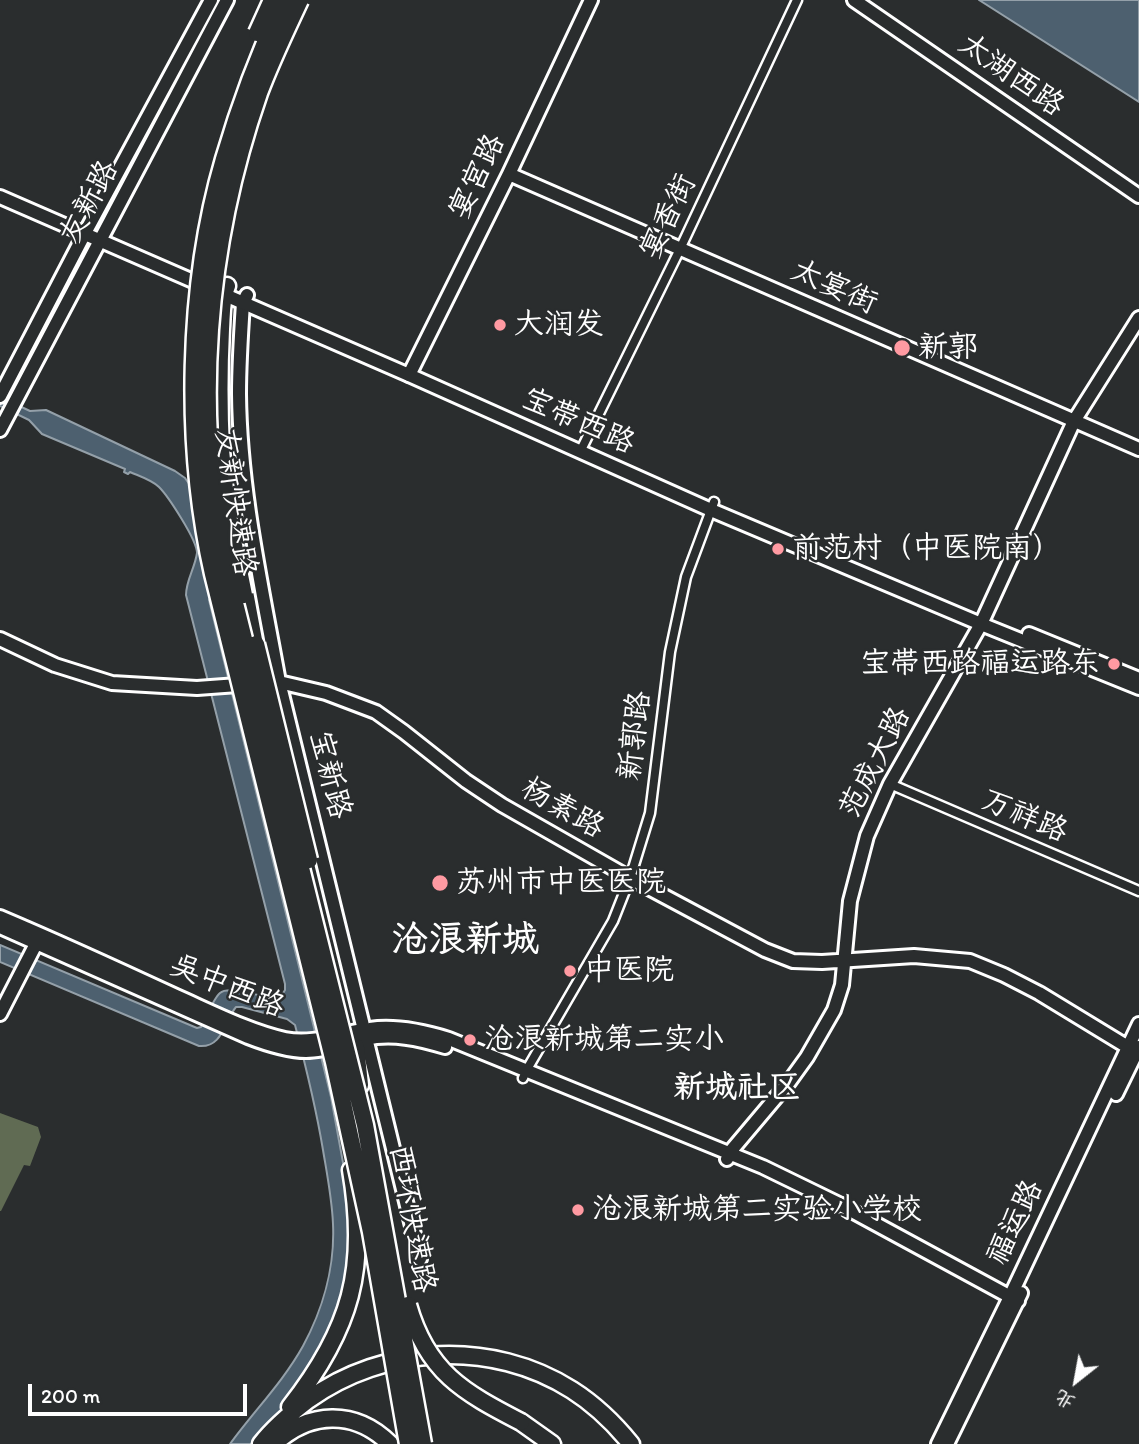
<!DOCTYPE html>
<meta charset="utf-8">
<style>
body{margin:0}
#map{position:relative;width:1139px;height:1444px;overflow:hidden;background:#2a2d2e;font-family:Itim,"LXGW WenKai TC",sans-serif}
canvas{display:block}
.north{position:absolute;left:1041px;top:1346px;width:70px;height:70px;-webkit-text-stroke:5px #2a2d2e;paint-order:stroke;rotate:211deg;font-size:19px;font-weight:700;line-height:28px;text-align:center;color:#fff}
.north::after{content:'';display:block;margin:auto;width:24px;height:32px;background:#fff;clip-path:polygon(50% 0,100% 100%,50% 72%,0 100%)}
.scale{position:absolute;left:28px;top:1384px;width:219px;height:32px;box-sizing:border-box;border:4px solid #fff;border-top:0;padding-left:9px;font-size:21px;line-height:24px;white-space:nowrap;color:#fff;-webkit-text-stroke:5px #2a2d2e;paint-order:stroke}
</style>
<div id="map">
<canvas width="1139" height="1444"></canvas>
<div class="north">北</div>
<div class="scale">200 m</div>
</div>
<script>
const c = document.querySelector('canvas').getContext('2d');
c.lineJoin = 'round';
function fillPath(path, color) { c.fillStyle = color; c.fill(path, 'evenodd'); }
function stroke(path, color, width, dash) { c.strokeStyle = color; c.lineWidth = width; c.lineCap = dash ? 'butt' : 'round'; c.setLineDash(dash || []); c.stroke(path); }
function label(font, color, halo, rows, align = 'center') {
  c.font = font + ' Itim,"LXGW WenKai TC",sans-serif'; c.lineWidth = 5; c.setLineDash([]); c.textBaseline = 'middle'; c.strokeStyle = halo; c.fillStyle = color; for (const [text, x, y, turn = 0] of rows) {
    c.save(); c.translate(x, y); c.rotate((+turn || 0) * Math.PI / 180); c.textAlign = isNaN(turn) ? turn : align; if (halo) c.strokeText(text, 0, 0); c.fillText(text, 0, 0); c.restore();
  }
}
const green = new Path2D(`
 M0,1113L38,1127L41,1137L30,1166L24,1165L1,1211H0Z`);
const water = new Path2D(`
 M979,0H1139V102Z
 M0,397L30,411L46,410L175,471L185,478L192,488C209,490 232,489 243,505L253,567L252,575L248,582L212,594L209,600L331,1097L346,1179L352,1243L340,1311L304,1386L256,1444H230C254,1411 283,1382 303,1346C323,1309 335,1266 333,1224C332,1199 327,1174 323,1150C316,1108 306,1067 295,1025L287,1019L242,1007H236C224,1021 223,1048 199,1046L0,962V945L197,1028L201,1027C206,1018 213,999 220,993C229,985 263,997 274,999L280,998L285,990V984L186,595C186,580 195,568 197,553C197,540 168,496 159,487C152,480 139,476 130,472L128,474L124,472L125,469L42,434L29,420L0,406Z`);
const street = new Path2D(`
 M580,452L680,249L797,0
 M890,784L1139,891
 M523,1078L526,1071L613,921L630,878L650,813L670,652L686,577L714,502`);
const secondary = new Path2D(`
 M854,0L1139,196
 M509,174L1139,449
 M247,295L243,303C241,333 239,364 239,394C240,491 262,587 279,682L420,1259
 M409,375L509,174L591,0
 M0,639L55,665L112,683L197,688L279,682L326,693L376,712L404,732L466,781L502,805L630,878L765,950L793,961L822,962L914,956L970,961L1004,975L1039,993L1136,1052
 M0,917C59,942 118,969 176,996C210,1011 249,1031 285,1039C315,1045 341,1032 370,1029C396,1025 423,1031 449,1039L763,1167L839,1204L1018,1301
 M0,927L248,1037C266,1044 286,1051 306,1051C326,1051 345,1043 365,1039C392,1033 419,1039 445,1047
 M0,1014L40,936
 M1116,1094L1139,1047
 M727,1159L730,1152L789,1082L807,1057L834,1010L842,985L850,901L867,836L890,784L981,624L1074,421L1139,318
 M938,1444L1010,1297L1139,1024
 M947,1444L1021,1293`);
const primary = new Path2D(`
 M0,197L409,375L711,510L981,624L1139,688
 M0,396L85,233L211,0
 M0,430L227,0
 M1029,634L1139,679`);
const highway = new Path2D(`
 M221,450C219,410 219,369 221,329C222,315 221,299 227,286
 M356,1047L360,1085
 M290,1407C351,1329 368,1268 351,1170
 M521,1422L552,1444
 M261,1444C274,1427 291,1413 308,1400C384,1345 492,1339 572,1390C594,1404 614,1423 631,1444
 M274,1444C309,1411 355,1409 390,1444`);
const highwayBridge = new Path2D(`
 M284,0C260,51 240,104 224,159C187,285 184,446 213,574L334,1062L371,1232L408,1444
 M300,0C286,30 271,61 259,93C206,245 192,413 227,571L365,1125L423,1444
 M257,33L272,0
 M221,450L227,510L244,595
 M256,644L309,860
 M408,1305C427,1372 463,1392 521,1422`);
const markers = [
 [500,325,7,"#ff9aa2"],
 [902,348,9,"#ff9aa2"],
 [778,549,7,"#ff9aa2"],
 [1114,664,7,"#ff9aa2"],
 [440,883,9,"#ff9aa2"],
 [570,971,7,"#ff9aa2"],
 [470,1040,7,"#ff9aa2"],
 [578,1210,7,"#ff9aa2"]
];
const streetNames = [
 ["太湖西路",1011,76,35],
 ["宴宫路",478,177,-64],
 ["友新路",90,203,-62],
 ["宴香街",669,217,-64],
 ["太宴街",834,288,24],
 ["宝带西路",578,422,24],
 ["友新快速路",234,502,82],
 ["新郭路",636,736,-83],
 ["范成大路",876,763,-63],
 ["宝新路",329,775,76],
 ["杨素路",562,809,30],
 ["万祥路",1024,817,23],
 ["吴中西路",227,987,22],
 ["西环快速路",411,1219,80],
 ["福运路",1016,1223,-64]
];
const poiNames = [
 ["大润发",514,325],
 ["新郭",918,348],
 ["前范村（中医院南）",792,549],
 ["宝带西路福运路东",1100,664,"right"],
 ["苏州市中医医院",456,883],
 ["中医院",584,971],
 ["沧浪新城第二实小",484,1040],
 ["沧浪新城第二实验小学校",592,1210]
];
const neighbourhoodNames = [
 ["新城社区",737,1089]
];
const districtNames = [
 ["沧浪新城",465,942]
];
fillPath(green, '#606b53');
fillPath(water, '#4d606f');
stroke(water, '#94a0a9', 2);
stroke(street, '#fff', 13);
stroke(secondary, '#fff', 18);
stroke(primary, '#fff', 18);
stroke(highway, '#fff', 21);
stroke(street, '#2a2d2e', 8);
stroke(secondary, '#2a2d2e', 12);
stroke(primary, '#2a2d2e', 12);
stroke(highway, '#2a2d2e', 16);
stroke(highwayBridge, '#fff', 21, []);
stroke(highwayBridge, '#2a2d2e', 16);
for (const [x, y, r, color] of markers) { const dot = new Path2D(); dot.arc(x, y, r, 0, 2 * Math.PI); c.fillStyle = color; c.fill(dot); stroke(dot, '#2a2d2e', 2.5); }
label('30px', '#fff', '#2a2d2e', streetNames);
label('30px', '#fff', '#2a2d2e', poiNames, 'left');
label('bold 32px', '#fff', '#2a2d2e', neighbourhoodNames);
label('bold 37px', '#fff', '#2a2d2e', districtNames);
</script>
